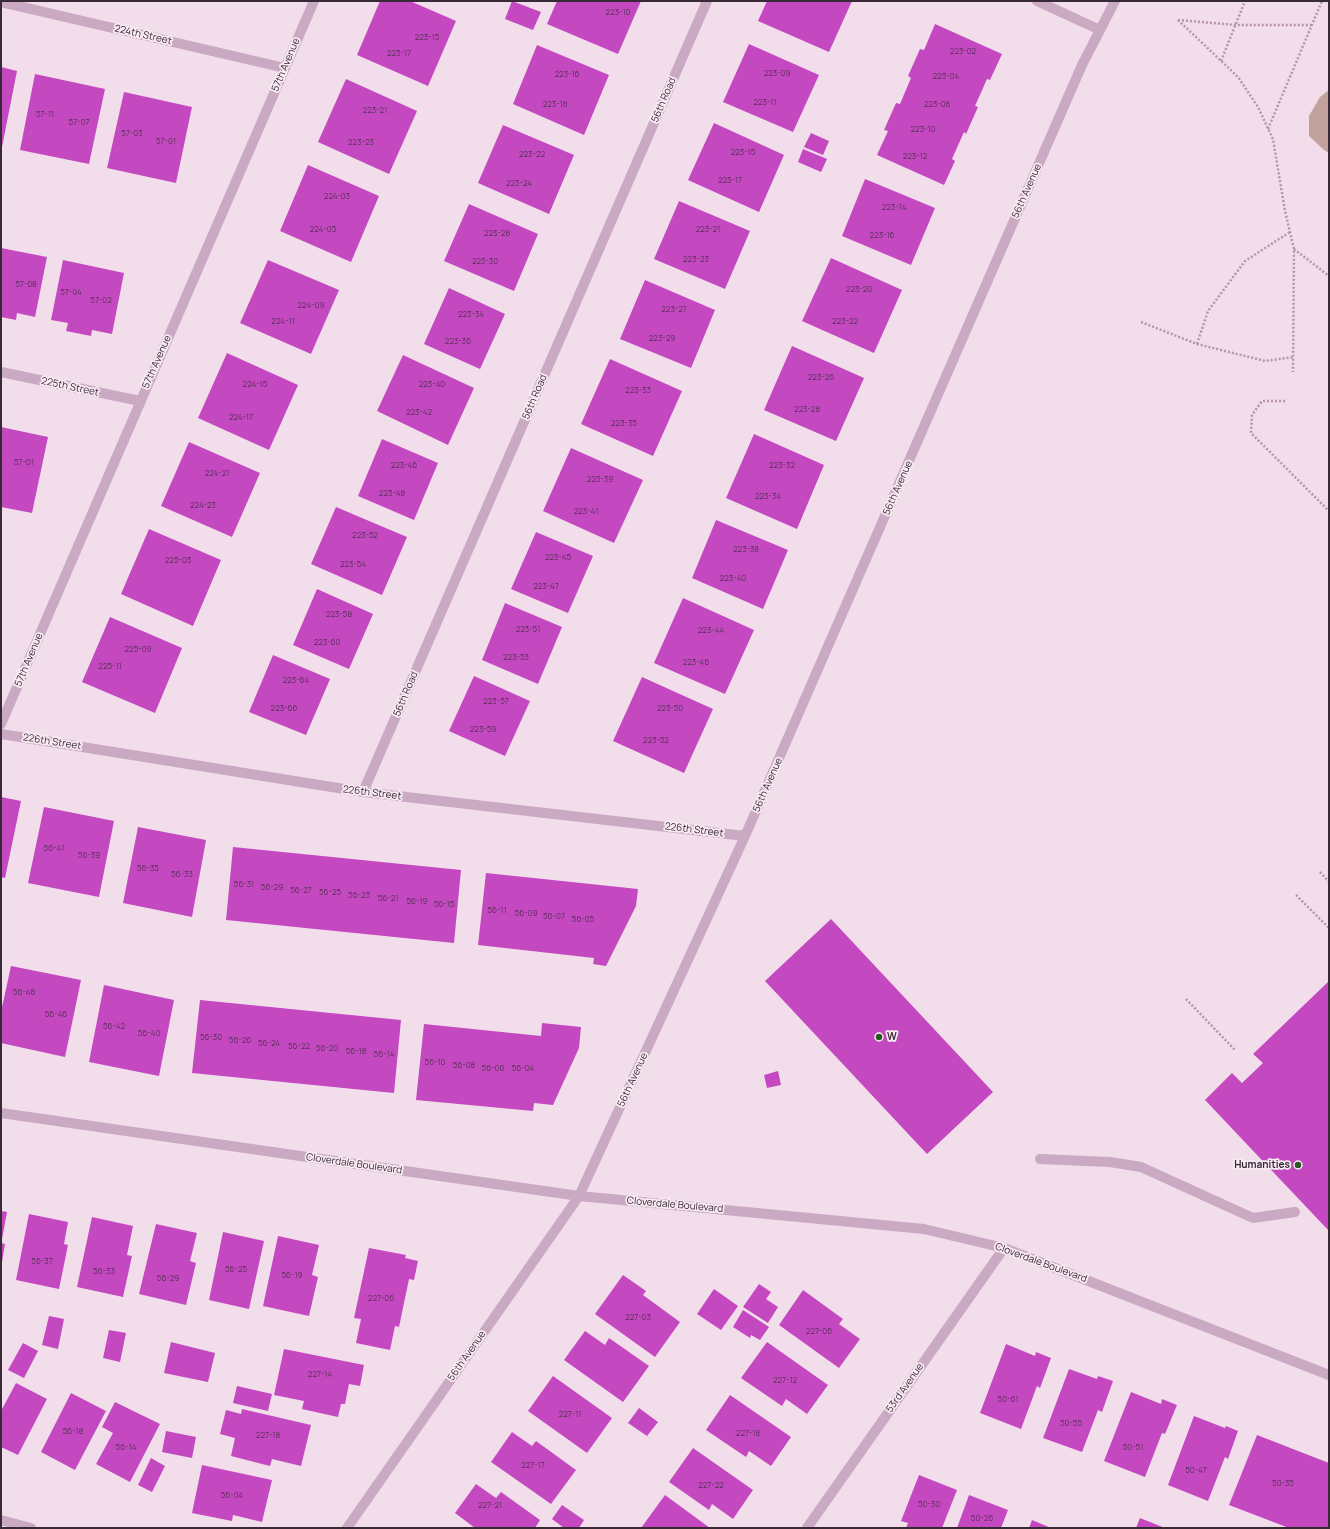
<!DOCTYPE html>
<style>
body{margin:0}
#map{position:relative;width:1330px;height:1529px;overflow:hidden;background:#f2ddeb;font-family:Manrope,sans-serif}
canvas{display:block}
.frame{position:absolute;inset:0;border:2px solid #372936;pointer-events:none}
</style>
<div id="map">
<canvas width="1330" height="1529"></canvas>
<div class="frame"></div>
</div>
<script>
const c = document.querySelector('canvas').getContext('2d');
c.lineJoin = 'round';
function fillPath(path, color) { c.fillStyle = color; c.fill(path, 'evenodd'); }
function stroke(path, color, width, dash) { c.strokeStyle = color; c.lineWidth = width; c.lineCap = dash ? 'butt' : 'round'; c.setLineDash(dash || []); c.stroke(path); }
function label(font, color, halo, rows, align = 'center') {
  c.font = font + ' Manrope,sans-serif'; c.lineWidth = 3.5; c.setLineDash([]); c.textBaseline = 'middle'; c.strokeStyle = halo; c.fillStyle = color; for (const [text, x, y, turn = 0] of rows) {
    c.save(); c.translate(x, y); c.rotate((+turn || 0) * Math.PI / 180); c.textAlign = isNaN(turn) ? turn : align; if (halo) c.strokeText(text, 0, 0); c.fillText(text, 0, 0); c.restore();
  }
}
const green = new Path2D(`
 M1329,90V153L1324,150L1309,136V116L1320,97Z`);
const building = new Path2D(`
 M380,1H410L456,21L428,86L357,55Z
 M512,1L541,12L533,30L505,19Z
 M557,1H641L618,54L547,24Z
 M767,1H852L829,52L758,21Z
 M935,24L1002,54L990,80L987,79L975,106L978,107L966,134L964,132L952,159L955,161L944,185L877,155L888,131L884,130L896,103L900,104L911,78L908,76L920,49L924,50Z
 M749,44L819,75L793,132L723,102Z
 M537,45L609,75L584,135L513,104Z
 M1,67L17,71L2,147H1Z
 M35,74L105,89L89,164L20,150Z
 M346,79L417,111L389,174L318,142Z
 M124,92L192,107L176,183L107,168Z
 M714,123L784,155L759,212L688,180Z
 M503,125L574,155L549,214L478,183Z
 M811,133L829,141L823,155L804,147Z
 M803,149L827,159L821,172L798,162Z
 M308,165L379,196L351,262L280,231Z
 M865,179L935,208L911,265L842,236Z
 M679,201L750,231L725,289L654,259Z
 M469,204L538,234L514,291L444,261Z
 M1,248L47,257L35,317L17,313L16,320L1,317Z
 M831,258L902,290L874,353L802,321Z
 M63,260L124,273L112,334L92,330L91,336L66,331L68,323L51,320Z
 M268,260L339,290L311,354L240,323Z
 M645,280L715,310L691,368L620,339Z
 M449,288L505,314L480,369L424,344Z
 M792,346L864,378L836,441L764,410Z
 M227,353L298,385L269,450L198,418Z
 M403,355L474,388L448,445L377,411Z
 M610,359L682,391L653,456L581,424Z
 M1,427L48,437L32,513L1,507Z
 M754,434L824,465L797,529L726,498Z
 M382,439L438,463L414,520L358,496Z
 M189,442L260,473L232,537L161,506Z
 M571,448L643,480L614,543L543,511Z
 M336,507L407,537L382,595L311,564Z
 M716,520L788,550L763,609L692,578Z
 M149,529L221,560L193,626L121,594Z
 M536,532L593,556L568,613L511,589Z
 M317,589L373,614L349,669L293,645Z
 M683,598L754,630L725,694L654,663Z
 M505,603L562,627L538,684L482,660Z
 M110,617L182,648L155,713L82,682Z
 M273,655L330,679L306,735L249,712Z
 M474,676L530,701L505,756L449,731Z
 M642,677L713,709L684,773L613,741Z
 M1,797L21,801L5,878L1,877Z
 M44,807L114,821L99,897L28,883Z
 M138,827L206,840L192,917L123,903Z
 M233,847L461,870L454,943L226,920Z
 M486,873L638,889L636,906L606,966L593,964L594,958L478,945Z
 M831,919L993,1092L927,1154L765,981Z
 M11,966L81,980L65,1057L1,1043V1012Z
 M1329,981V1231L1205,1100L1232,1073L1242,1083L1263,1063L1253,1054Z
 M104,985L174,1000L159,1076L89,1062Z
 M200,1000L401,1020L394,1093L192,1073Z
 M542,1023L581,1027L579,1048L553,1105L534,1103L533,1111L416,1100L424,1024L541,1036Z
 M778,1071L781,1085L767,1088L764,1075Z
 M1,1211L7,1212L2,1239H1Z
 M29,1214L68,1222L64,1244L68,1245L59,1289L16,1280Z
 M92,1217L133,1226L127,1255L132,1256L123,1297L77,1287Z
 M156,1224L197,1233L190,1261L196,1263L186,1305L139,1294Z
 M223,1232L264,1241L249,1309L209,1300Z
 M278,1236L319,1245L312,1275L318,1277L309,1316L263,1306Z
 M1,1243L5,1244L2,1262L1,1261Z
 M369,1248L406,1255L405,1258L418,1261L414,1280L409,1279L399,1327L395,1326L390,1350L356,1343L361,1319L354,1318Z
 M623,1275L646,1291L643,1295L680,1322L655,1357L595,1314Z
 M759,1284L771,1292L766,1299L778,1307L768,1323L743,1307Z
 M714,1289L738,1306L721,1330L697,1314Z
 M803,1290L843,1319L839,1324L860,1339L839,1368L779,1325Z
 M743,1310L769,1327L760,1340L751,1335L750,1338L733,1327Z
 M49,1316L64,1319L58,1349L42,1345Z
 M109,1330L126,1333L120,1362L103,1358Z
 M585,1331L605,1345L609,1338L649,1366L623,1402L564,1360Z
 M171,1342L215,1353L208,1382L164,1373Z
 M767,1342L828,1385L807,1414L786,1399L782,1406L741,1378Z
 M23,1343L38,1351L24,1378L8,1370Z
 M1006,1344L1035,1356L1036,1352L1051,1358L1040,1388L1037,1386L1021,1429L980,1413Z
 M284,1349L364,1365L360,1386L349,1384L345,1404H341L338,1417L302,1409L304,1401L274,1395Z
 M1069,1369L1097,1379L1098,1376L1113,1381L1102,1412L1098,1410L1082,1452L1043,1438Z
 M553,1376L612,1418L587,1453L528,1411Z
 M16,1383L47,1399L18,1455L1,1447V1411Z
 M237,1386L272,1394L268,1411L233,1403Z
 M1131,1392L1161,1404L1162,1399L1177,1405L1165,1434L1162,1433L1145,1477L1104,1461Z
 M71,1393L106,1411L75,1470L41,1452Z
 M730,1395L791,1437L771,1466L749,1451L746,1457L706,1430Z
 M115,1402L160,1424L130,1482L96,1464L113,1433L102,1427Z
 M639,1408L658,1422L647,1436L628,1423Z
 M242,1409L311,1425L301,1466L272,1459L270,1466L231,1456L235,1438L220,1434L226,1410L241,1414Z
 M1194,1416L1225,1428L1226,1426L1238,1431L1228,1459L1225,1457L1208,1501L1168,1485Z
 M166,1431L196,1437L192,1458L162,1452Z
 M512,1432L532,1446L536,1441L576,1470L551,1504L491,1462Z
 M1257,1435L1329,1463V1528H1289L1229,1505Z
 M693,1448L753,1490L733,1519L712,1504L709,1510L669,1482Z
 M151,1458L165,1466L152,1492L138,1485Z
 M202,1465L272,1480L262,1522L233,1515L232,1521L192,1513Z
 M919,1475L957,1490L942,1528H906L908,1523L901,1521Z
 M476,1484L496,1498L501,1492L540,1520L535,1528H475L455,1513Z
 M665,1495L710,1528H641Z
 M969,1495L1008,1510L1001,1528H957Z
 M562,1505L584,1520L579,1528H564L552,1519Z
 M1140,1518L1165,1528H1136Z
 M1032,1520L1051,1528H1029Z`);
const path = new Path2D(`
 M1178,20L1238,77L1258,107L1273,139L1285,211L1294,249L1293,372
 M1178,20L1236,25H1312
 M1221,61L1245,1
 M1268,129L1322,1
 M1294,249L1329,276
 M1141,322L1197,344L1265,361L1294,357
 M1197,344L1208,311L1245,261L1290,232
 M1285,401H1262L1252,415L1251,433L1329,511
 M1320,872L1329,882
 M1296,895L1329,928
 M1186,999L1235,1050`);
const minor = new Path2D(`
 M1037,1L1100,30
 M1,2L285,68
 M1,372L140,401
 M1,724L314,1
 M1,734L363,792L745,836
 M363,792L707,1
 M1,1113L579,1196L924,1229L1004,1248L1329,1375
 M1040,1159L1110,1162L1141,1167L1253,1218L1295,1212
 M1,1520L31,1528
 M347,1528L579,1196L745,836L1082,65L1115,1
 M807,1528L1004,1248`);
const markers = [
 [879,1037,4,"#27591f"],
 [1298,1165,4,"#27591f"]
];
const numberNames = [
 ["223-10",618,13],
 ["223-15",427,38],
 ["223-02",963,52],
 ["223-17",399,54],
 ["223-09",777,74],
 ["223-16",567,75],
 ["223-04",946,77],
 ["223-11",765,103],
 ["223-18",555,105],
 ["223-08",937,105],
 ["223-21",375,111],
 ["57-11",45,115],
 ["57-07",79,123],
 ["223-10",923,130],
 ["57-03",132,134],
 ["57-01",166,142],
 ["223-23",361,143],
 ["223-15",743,153],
 ["223-22",532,155],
 ["223-12",915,157],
 ["223-17",730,181],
 ["223-24",519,184],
 ["224-03",337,197],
 ["223-14",894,208],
 ["224-05",323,230],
 ["223-21",708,230],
 ["223-28",497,234],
 ["223-16",882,236],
 ["223-23",696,260],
 ["223-30",485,262],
 ["57-08",26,285],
 ["223-20",859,290],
 ["57-04",71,293],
 ["57-02",101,301],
 ["224-09",311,306],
 ["223-27",674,310],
 ["223-34",471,315],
 ["224-11",283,322],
 ["223-22",845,322],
 ["223-29",662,339],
 ["223-36",458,342],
 ["223-26",821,378],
 ["224-15",255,385],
 ["223-40",432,385],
 ["223-33",638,391],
 ["223-28",807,410],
 ["223-42",419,413],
 ["224-17",241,418],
 ["223-35",624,424],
 ["57-01",24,463],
 ["223-46",404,466],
 ["223-32",782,466],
 ["224-21",217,474],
 ["223-39",600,480],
 ["223-48",392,494],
 ["223-34",768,497],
 ["224-23",203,506],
 ["223-41",586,512],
 ["223-52",365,536],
 ["223-38",746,550],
 ["223-45",558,558],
 ["225-03",178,561],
 ["223-54",353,565],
 ["223-40",733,579],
 ["223-47",546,587],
 ["223-58",339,615],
 ["223-51",528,630],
 ["223-44",711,631],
 ["223-60",327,643],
 ["225-09",138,650],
 ["223-53",516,658],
 ["223-46",696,663],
 ["225-11",110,667],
 ["223-64",296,681],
 ["223-57",496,702],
 ["223-66",284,709],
 ["223-50",670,709],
 ["223-59",483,730],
 ["223-52",656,741],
 ["56-41",54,849],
 ["56-39",89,856],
 ["56-35",148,869],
 ["56-33",182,875],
 ["56-31",244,885],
 ["56-29",272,888],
 ["56-27",301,891],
 ["56-25",330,893],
 ["56-23",359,896],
 ["56-21",388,899],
 ["56-19",417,902],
 ["56-15",444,905],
 ["56-11",497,911],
 ["56-09",526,914],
 ["56-07",554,917],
 ["56-05",583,920],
 ["56-48",24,993],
 ["56-46",56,1015],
 ["56-42",114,1027],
 ["56-40",149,1034],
 ["56-30",211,1038],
 ["56-26",240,1041],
 ["56-24",269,1044],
 ["56-22",299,1047],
 ["56-20",327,1049],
 ["56-18",356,1052],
 ["56-14",384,1055],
 ["56-10",435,1063],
 ["56-08",464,1066],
 ["56-06",493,1069],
 ["56-04",523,1069],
 ["56-37",42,1262],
 ["56-25",236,1270],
 ["56-33",104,1272],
 ["56-19",292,1276],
 ["56-29",168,1279],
 ["227-06",381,1299],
 ["227-03",638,1318],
 ["227-06",819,1332],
 ["227-14",320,1375],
 ["227-12",785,1381],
 ["50-61",1008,1400],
 ["227-11",570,1415],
 ["50-55",1071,1424],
 ["56-18",73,1432],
 ["227-18",748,1434],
 ["227-18",268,1436],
 ["56-14",126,1448],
 ["50-51",1133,1448],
 ["227-17",533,1466],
 ["50-47",1196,1471],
 ["50-35",1283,1484],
 ["227-22",711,1486],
 ["56-04",232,1496],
 ["50-30",929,1505],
 ["227-21",490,1506],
 ["50-26",982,1519]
];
const streetNames = [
 ["224th Street",143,35,13],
 ["57th Avenue",286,65,-67],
 ["56th Road",664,100,-67],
 ["56th Avenue",1027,191,-66],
 ["57th Avenue",157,362,-66],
 ["225th Street",70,387,12],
 ["56th Road",535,397,-67],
 ["56th Avenue",898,488,-66],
 ["57th Avenue",29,660,-67],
 ["56th Road",406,694,-67],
 ["226th Street",52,742,9],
 ["56th Avenue",768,785,-66],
 ["226th Street",372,793,7],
 ["226th Street",694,830,7],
 ["56th Avenue",633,1080,-65],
 ["Cloverdale Boulevard",354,1164,8],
 ["Cloverdale Boulevard",675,1205,5],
 ["Cloverdale Boulevard",1041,1263,20],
 ["56th Avenue",467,1356,-55],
 ["53rd Avenue",905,1388,-55]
];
const poiNames = [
 ["W",887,1037],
 ["Humanities",1290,1165,"right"]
];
fillPath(green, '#c1a29d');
fillPath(building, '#c449c0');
stroke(path, '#b693ae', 2.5, [2, 2]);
stroke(minor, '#caa9c2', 10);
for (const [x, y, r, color] of markers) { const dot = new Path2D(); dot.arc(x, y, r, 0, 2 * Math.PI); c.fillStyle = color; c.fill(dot); stroke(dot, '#faeaf4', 1.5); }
label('8px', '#5a3158', null, numberNames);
label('10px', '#372936', '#faeaf4', streetNames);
label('bold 10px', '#372936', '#faeaf4', poiNames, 'left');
</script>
